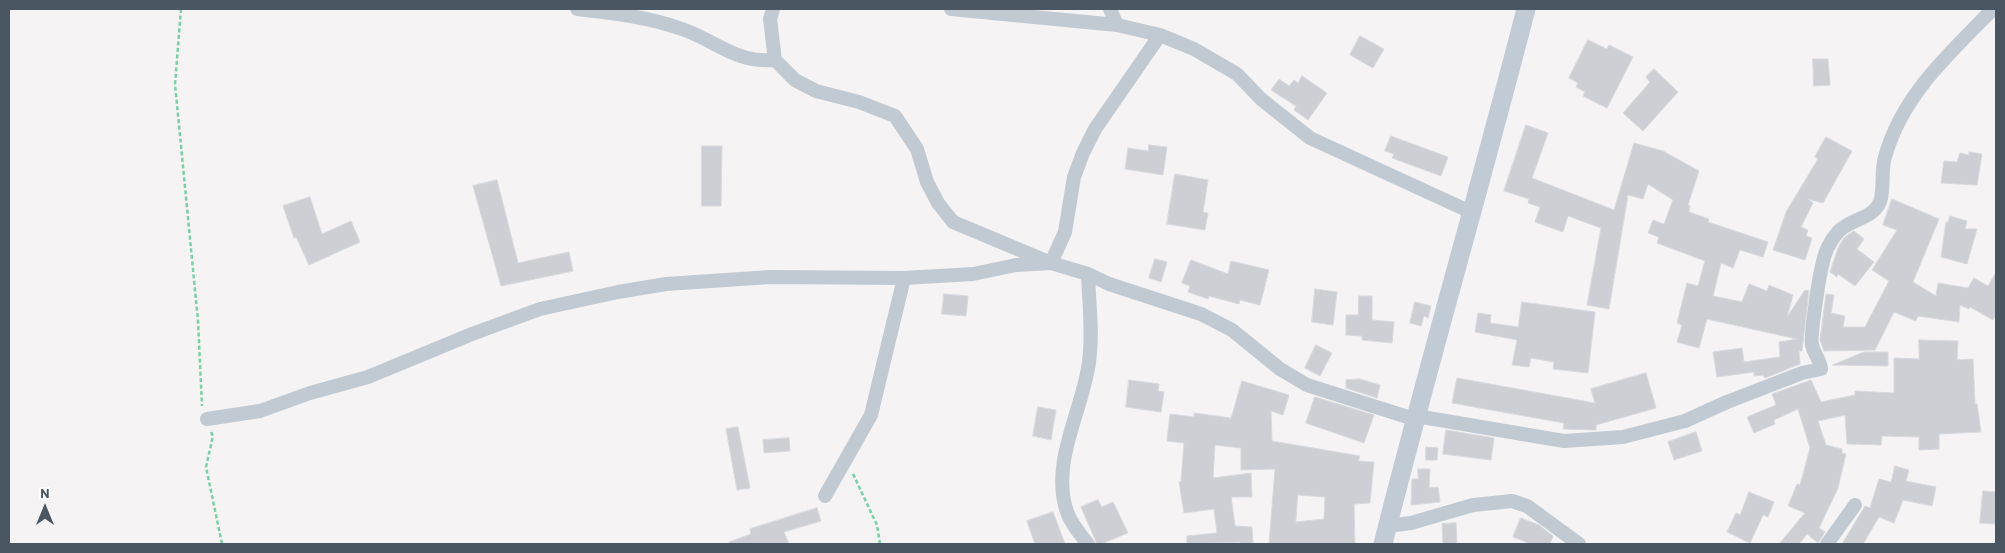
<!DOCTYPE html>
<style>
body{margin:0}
#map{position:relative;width:2005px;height:553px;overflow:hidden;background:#f5f3f3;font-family:Barlow,sans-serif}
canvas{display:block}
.frame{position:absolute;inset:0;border:10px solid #4a5661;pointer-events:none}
.north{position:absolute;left:20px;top:483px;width:50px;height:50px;-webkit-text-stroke:4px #fff;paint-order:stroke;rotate:0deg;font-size:14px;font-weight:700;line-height:20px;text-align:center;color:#4a5661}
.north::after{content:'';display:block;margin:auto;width:18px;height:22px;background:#4a5661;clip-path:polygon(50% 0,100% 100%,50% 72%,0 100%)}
</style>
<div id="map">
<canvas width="2005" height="553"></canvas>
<div class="frame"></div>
<div class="north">N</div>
</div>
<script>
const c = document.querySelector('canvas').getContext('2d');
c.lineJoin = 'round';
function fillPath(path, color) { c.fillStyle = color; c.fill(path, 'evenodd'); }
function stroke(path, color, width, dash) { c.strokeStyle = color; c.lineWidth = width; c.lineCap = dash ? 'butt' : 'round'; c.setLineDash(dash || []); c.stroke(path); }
const building = new Path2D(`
 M1360,36L1384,49L1373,68L1350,55Z
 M1588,40L1607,49L1609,45L1633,57L1607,108L1583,96L1585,92L1576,87L1578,83L1569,78Z
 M1813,59H1828L1830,85L1814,86Z
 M1654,69L1678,92L1643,131L1623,113L1650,82L1646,77Z
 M1302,76L1327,93L1308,120L1294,110L1296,106L1271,90L1279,79L1289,86L1294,80L1298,83Z
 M1526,125L1548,133L1532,178L1614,210L1634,143L1663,151L1699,171L1688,205L1690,206L1689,212L1709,219L1708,222L1768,242L1763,257L1740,250L1733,268L1721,263L1713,296L1742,302L1749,284L1767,291L1769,285L1793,295L1787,317L1805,290L1809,291L1802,351H1799L1800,364L1765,378L1763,375L1754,376V372L1717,377L1713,352L1742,348L1744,362L1780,357L1779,342L1797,339L1707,319L1699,348L1677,342L1682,325L1677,323L1687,283L1698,286L1705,261L1657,243L1659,237L1648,233L1653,220L1664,224L1673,200L1648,184L1643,199L1628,195L1609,309L1587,305L1601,228L1568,216L1563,232L1535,222L1540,207L1528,203L1529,199L1504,191Z
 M1391,136L1448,157L1441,176L1392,158L1394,154L1385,151Z
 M1826,137L1852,151L1823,203L1808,199L1813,203L1801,227L1808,230L1806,236L1812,238L1805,260L1773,250L1786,212L1818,159L1815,157Z
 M1149,145L1167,147L1163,175L1125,169L1128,148L1148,151Z
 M702,146H722L721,206H702Z
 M1969,152L1982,154L1977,185L1941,183L1944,161L1957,162L1960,153L1969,155Z
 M1175,174L1208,180L1203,212L1208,213L1205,230L1167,224Z
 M497,180L518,263L569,252L573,271L501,286L473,186Z
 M310,197L322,234L351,221L360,242L309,265L296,237L294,238L283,206Z
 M1892,199L1939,219L1913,282L1936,296L1938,283L1968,288L1974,278L1988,286L1996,272V314L1993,320L1970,307L1969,309L1960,305L1959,322L1918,316L1916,321L1894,312L1875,350L1824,351L1820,340L1826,294L1834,295L1831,313L1845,316L1843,327H1865L1889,281L1872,270L1897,230L1883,225Z
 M1950,216L1967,221L1965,229H1977L1967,264L1941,257L1946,222H1948Z
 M1854,231L1864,239L1857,249L1874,262L1855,286L1838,274L1837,277L1830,272L1838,248L1844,238Z
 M1155,259L1167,262L1161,282L1149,278Z
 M1191,260L1228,274L1231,261L1269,270L1260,305L1240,300L1239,304L1209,296L1208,299L1188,292L1190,286L1182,283Z
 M1315,289L1337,292L1333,325L1312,322Z
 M944,294L968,296L966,316L942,314Z
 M1359,296H1372V320L1394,322L1392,343L1362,340V336L1346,335V315H1358Z
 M1415,302L1431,306L1428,318L1424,316L1421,326L1410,323Z
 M1522,302L1595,312L1588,373L1553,369L1554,362L1531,358L1529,367L1512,365L1517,340L1475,332L1478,313L1491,315L1490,323L1518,327Z
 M1919,340L1958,341L1957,360L1973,359L1975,404H1977L1981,432L1939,434V449L1919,450V437L1882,436L1881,445L1847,444L1845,415L1818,421L1826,445L1842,449V453L1846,454L1838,488L1819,528L1825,532L1818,543L1807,534L1799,544H1779L1805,513L1788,506L1797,484L1800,485L1810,448L1798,409L1774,420L1775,424L1754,433L1747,417L1776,405L1772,394L1811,380L1821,402L1855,395V391L1894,393V358L1919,359Z
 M1316,345L1332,353L1320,376L1305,368Z
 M1864,352H1888V366L1833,365Z
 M1646,373L1656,408L1596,425V430L1563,429L1564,423L1452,403L1457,378L1595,403L1591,389Z
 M1360,379L1380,385L1377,398L1346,388V380Z
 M1129,380L1159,384L1158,391L1164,392L1161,412L1126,407Z
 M1242,381L1289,395L1283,415L1271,411L1272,441L1360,456L1358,461L1374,462L1370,503L1354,504L1355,544H1269L1275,469L1241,470V448L1215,445L1213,478L1251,473L1252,497H1231L1235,526L1252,527L1253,544H1241L1240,542L1187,544V536L1217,533L1214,509L1184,513L1179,482H1181L1184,443L1167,441L1170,414L1194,417V413L1231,418ZM1298,495L1325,497L1324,519L1296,522Z
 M1315,397L1374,415L1364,443L1306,423Z
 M1038,407L1056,410L1051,440L1033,436Z
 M738,427L750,488L737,490L726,429Z
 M1446,430L1494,438L1491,460L1443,454Z
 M1696,432L1702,451L1674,460L1668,442Z
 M789,438L790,451L764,453L763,440Z
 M1426,447L1438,448L1437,460H1426Z
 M1895,466L1909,470L1906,481L1936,487L1932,506L1903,500L1894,523L1879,517L1863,544H1842L1865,506L1870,508L1879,479L1891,482Z
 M1418,469H1430L1429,488L1438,487L1440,502L1411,505L1412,479H1418Z
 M1983,491L1996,492V524L1980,523Z
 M1749,492L1774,502L1768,517L1763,515L1750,543L1727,532L1736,513L1740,515Z
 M1098,500L1102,507L1113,502L1128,533L1101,544H1097L1081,507Z
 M817,508L821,521L784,532L789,544H729V542L751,534L750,529Z
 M1053,512L1065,544H1035L1027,521Z
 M1521,518L1539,525L1553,536L1550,544H1531L1513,537Z
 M1456,523L1457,544H1443L1442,524Z`);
const path = new Path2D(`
 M181,9L175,84L198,321L202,406
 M211,432L213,436L206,467L222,544
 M853,474L877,525L880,544`);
const minor = new Path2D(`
 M577,9C613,13 648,17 682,29C717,41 734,63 775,60
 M773,9L770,19L775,60L795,80L816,91L859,102L895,116L917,149L927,182L938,203L953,222L1051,263L1065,232L1074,177L1083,153L1095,129L1160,35
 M951,9L1117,25L1160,35L1194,49L1237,74L1261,99L1310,138L1473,213
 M1110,9L1117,25
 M207,419L260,411L310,393L368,377L472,334L540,309L618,292L666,284L770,277L904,278L973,274L1016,265L1051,263L1088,274L1109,284L1201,314L1232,330L1280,369L1307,385L1414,419L1422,417L1564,441L1623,437L1685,421L1727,402L1802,373L1821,369C1820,359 1814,354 1812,345C1810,336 1819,278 1822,266C1824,254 1830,241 1838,232C1850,218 1877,219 1881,198C1884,185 1881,170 1885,157C1902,95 1950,53 1993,9
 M825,496L871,415L904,278
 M1388,526L1411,523L1473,505L1512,501L1527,506L1579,544
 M1088,544C1080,534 1071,524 1067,512C1050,462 1083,410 1089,362C1093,333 1089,303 1088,274
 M1827,544L1855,505`);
const secondary = new Path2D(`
 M1383,544C1428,365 1480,188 1526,9`);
fillPath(building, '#cdcfd5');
stroke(building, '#d7d9de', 1);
stroke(path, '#7ad0a6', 2.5, [4, 2.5]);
stroke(minor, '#c1cad2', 14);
stroke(secondary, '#c1cbd6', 19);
</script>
